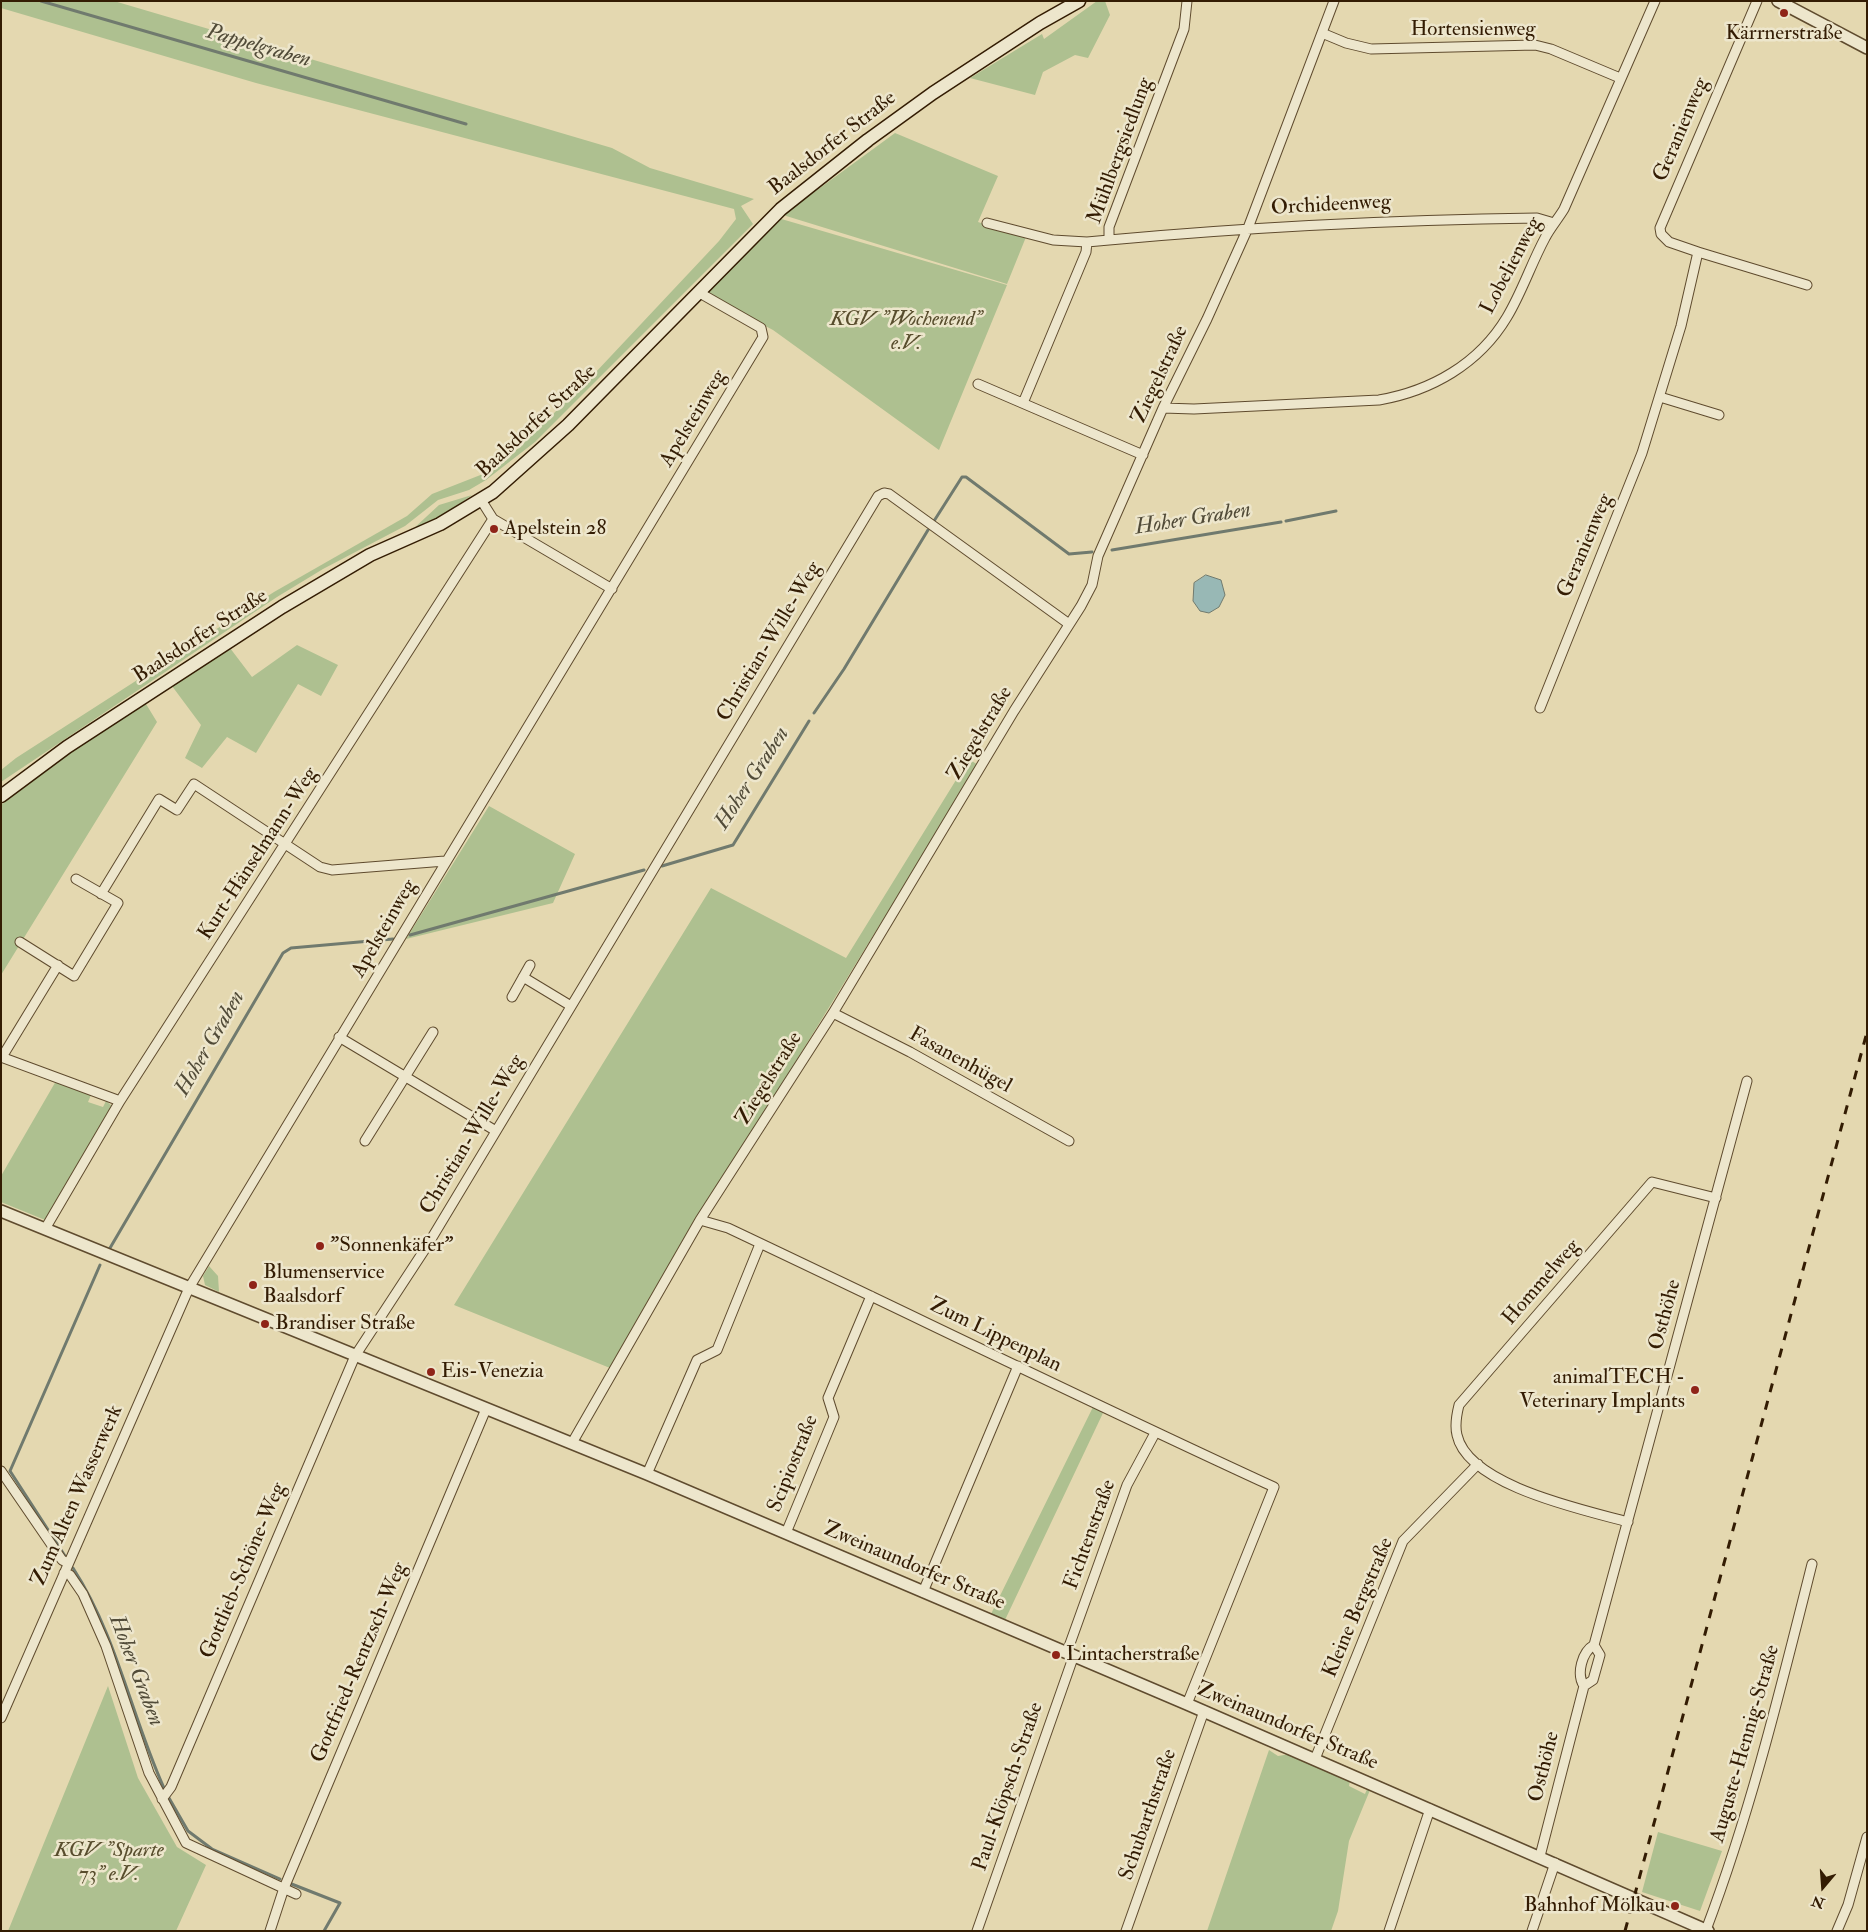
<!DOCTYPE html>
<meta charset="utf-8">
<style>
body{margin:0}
#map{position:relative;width:1868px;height:1932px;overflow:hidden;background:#e4d8b0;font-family:"IM FELL Double Pica",serif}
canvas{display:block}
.frame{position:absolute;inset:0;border:2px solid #331c03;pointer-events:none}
.north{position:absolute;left:1798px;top:1862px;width:50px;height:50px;-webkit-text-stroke:4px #ede6cc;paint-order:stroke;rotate:198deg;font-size:14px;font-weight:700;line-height:20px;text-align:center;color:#331c03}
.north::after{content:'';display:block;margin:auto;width:18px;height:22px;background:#331c03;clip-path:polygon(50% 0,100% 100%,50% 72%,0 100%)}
</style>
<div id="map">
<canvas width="1868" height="1932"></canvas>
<div class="frame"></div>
<div class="north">N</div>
</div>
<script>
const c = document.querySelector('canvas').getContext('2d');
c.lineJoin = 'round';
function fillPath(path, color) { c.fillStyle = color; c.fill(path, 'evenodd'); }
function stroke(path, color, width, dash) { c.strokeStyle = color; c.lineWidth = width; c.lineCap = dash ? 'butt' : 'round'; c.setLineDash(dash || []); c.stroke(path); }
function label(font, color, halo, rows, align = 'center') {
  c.font = font + ' "IM FELL Double Pica",serif'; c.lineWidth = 5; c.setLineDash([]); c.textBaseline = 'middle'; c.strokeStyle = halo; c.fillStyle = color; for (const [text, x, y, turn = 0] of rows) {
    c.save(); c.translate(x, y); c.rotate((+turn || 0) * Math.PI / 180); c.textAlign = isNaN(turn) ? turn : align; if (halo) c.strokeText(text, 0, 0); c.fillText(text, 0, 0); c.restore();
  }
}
const green = new Path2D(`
 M1,1H114L612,148L650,168L754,199L741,206L753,224L535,442L486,480L469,490L438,500L405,526L323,569L277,597L1,782V770L16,758L274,592L407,516L432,494L483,474L504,462L595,373L719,241L736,219L734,209L256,83L1,8Z
 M1097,1H1105L1110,15L1088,58L1075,55L1043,72L1035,95L970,78L1042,34L1044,39Z
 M895,133L998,176L978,222L1026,237L1007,284L783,215Z
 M778,218L1007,285L939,450L773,330L710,297L708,289Z
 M472,495L443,516L412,530L439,505Z
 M297,645L338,665L321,696L298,684L256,753L227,737L202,768L185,758L201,725L172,686L230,648L252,677Z
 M146,704L157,722L1,975V805L81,745Z
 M969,759L978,765L638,1318L610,1368L454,1305L711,888L846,958Z
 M489,806L575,854L553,903L406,939Z
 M56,1081L91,1095L88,1102L103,1107L106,1101L112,1106V1110L45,1220L1,1202V1176Z
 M209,1266L218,1276L219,1292L205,1285L203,1276Z
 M1093,1407L1103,1413L1005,1620L991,1614Z
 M108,1686L138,1778L177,1847L206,1865L176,1931H8Z
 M1269,1750L1278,1756L1290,1754L1350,1780L1349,1786L1365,1794L1367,1789L1370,1790L1349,1841L1338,1911L1331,1931H1207Z
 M1658,1832L1722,1851L1700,1911L1642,1892Z`);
const water = new Path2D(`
 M1206,575L1221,580L1225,595L1219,607L1209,613L1200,611L1193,601L1194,583Z`);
const stream = new Path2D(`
 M41,1L466,124
 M934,521L962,477H966L1069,554L1092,552
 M1286,521L1336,511
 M1112,550L1281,522
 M814,713L844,669L928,530
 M662,866L733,845L809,721
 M410,935L644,870
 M110,1248L283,953L291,948L393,939
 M65,1556L10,1471L100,1265
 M73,1568C117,1636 131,1715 164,1788
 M169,1798L188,1831L212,1849L280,1879
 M289,1883L340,1903L324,1931`);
const minor = new Path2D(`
 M1322,33L1346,43L1371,49L1535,45L1551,49L1620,78
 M987,223L1053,240L1087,242
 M1109,240C1251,227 1393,220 1537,218L1554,223
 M1698,252L1807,285
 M978,384L1143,455
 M1660,397L1719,415
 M1023,403L1086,252L1087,242L1109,240V227L1184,29L1187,1
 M1163,408L1194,409L1379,400C1431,391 1479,364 1507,317C1522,292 1531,264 1545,238C1550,228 1558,219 1564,209L1655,1
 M493,519L612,589
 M1540,708L1642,453L1681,326L1698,252L1669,242L1661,234L1660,228L1757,1
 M101,894L159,799L177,810L194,784L320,867L332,870L445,861
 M20,942L74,976L118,903L76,879
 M523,977L571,1006
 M512,997L530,965
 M833,1013L910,1052L1069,1141
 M339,1037L496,1131
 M1,1057L120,1101
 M2,1057L58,965
 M365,1141L433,1032
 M700,1220L728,1228C910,1314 1091,1403 1274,1487L1187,1704
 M45,1229L120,1101L493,519L481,500
 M572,1443L700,1220L833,1013L1014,711L1081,606L1092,585L1098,556L1163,408L1207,319L1248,228L1334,1
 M1,1471L62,1560L68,1563
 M647,1474L697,1360L717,1350L760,1244
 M1628,1522C1585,1510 1468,1486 1457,1435C1455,1427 1457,1413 1459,1405L1652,1182L1716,1198
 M786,1533L834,1417L828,1398L871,1296
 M64,1573L70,1575L83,1594L106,1646L149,1773L186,1843L296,1894
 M923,1592L1018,1366
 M1067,1652L1127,1485L1155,1433
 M1584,1686L1593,1680L1600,1655L1594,1645
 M1,1718L189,1288L763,337L761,328L698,292
 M1315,1759L1403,1541L1478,1464
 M162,1799L171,1787L355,1356L427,1246L878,496L884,493L889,494L1069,624
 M1540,1856L1584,1686C1576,1674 1582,1652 1594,1645L1747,1081
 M1706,1930C1751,1811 1781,1687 1812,1564
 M270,1931L284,1888L486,1409
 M977,1931L1074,1655
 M1126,1931L1204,1711
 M1389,1931L1430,1809
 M1532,1931L1555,1863
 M1837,1931L1848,1905L1867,1837`);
const tertiary = new Path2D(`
 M1778,1L1867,48
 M1,1211L647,1474L1187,1704L1708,1931`);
const secondary = new Path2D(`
 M1,796L67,747L282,607L370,555L440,524L493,492L568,425L781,209L868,140L933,93L1040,23L1079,1`);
const rail = new Path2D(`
 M1625,1931L1867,1032`);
const markers = [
 [1784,13,5,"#8f2418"],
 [494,529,5,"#8f2418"],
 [320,1246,5,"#8f2418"],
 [253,1285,5,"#8f2418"],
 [265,1324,5,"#8f2418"],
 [431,1372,5,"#8f2418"],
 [1695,1390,5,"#8f2418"],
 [1056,1655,5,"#8f2418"],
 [1675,1906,5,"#8f2418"]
];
const streetNames = [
 ["Hortensienweg",1473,30],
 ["Geranienweg",1682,130,-67],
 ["Baalsdorfer Straße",833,144,-38],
 ["Mühlbergsiedlung",1121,151,-70],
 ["Orchideenweg",1331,206,-3],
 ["Lobelienweg",1512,266,-62],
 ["Ziegelstraße",1161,375,-65],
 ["Apelsteinweg",694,419,-59],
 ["Baalsdorfer Straße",537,422,-43],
 ["Geranienweg",1586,546,-67],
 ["Baalsdorfer Straße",201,637,-33],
 ["Christian-Wille-Weg",770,642,-59],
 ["Ziegelstraße",981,734,-59],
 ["Kurt-Hänselmann-Weg",259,854,-57],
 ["Apelsteinweg",385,929,-60],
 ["Fasanenhügel",960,1061,29],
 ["Ziegelstraße",770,1079,-58],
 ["Christian-Wille-Weg",473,1135,-59],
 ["Hommelweg",1542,1283,-49],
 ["Osthöhe",1666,1315,-75],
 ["Zum Lippenplan",995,1336,26],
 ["Scipiostraße",794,1464,-68],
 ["Zum Alten Wasserwerk",78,1496,-66],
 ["Fichtenstraße",1091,1535,-70],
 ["Zweinaundorfer Straße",914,1567,23],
 ["Gottlieb-Schöne-Weg",244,1571,-67],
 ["Kleine Bergstraße",1359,1608,-67],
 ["Gottfried-Rentzsch-Weg",360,1663,-67],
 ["Zweinaundorfer Straße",1287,1727,23],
 ["Auguste-Hennig-Straße",1746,1744,-74],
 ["Osthöhe",1545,1767,-76],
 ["Paul-Klöpsch-Straße",1009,1787,-71],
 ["Schubarthstraße",1149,1815,-71]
];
const poiNames = [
 ["Kärrnerstraße",1784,34,"center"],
 ["Apelstein 28",504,529],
 ["\"Sonnenkäfer\"",330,1246],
 ["Blumenservice",263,1273],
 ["Baalsdorf",263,1297],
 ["Brandiser Straße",275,1324],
 ["Eis-Venezia",441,1372],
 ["animalTECH -",1685,1378,"right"],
 ["Veterinary Implants",1685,1402,"right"],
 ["Lintacherstraße",1066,1655],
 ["Bahnhof Mölkau",1665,1906,"right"]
];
const parkNames = [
 ["KGV \"Wochenend\"",906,320],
 ["e.V.",906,344],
 ["KGV \"Sparte",109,1851],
 ["73\" e.V.",109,1875]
];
const waterNames = [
 ["Pappelgraben",258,47,16],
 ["Hoher Graben",1193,520,-9],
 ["Hoher Graben",753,779,-57],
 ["Hoher Graben",211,1044,-60],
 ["Hoher Graben",135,1671,69]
];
fillPath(green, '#aec090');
fillPath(water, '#98b8b5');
stroke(water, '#707a6e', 1);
stroke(stream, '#707a6e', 3);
stroke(minor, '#5f4b2e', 11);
stroke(tertiary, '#5f4b2e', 14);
stroke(secondary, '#331c03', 15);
stroke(minor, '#ede6cc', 9);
stroke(tertiary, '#ede6cc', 11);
stroke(secondary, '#ede6cc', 12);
stroke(rail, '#331c03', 3, [9, 9]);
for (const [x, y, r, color] of markers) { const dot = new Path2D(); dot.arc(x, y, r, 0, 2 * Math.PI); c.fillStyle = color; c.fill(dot); stroke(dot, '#ede6cc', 2); }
label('21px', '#331c03', '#ede6cc', streetNames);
label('21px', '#331c03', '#ede6cc', poiNames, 'left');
label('italic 21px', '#584d2d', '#ede6cc', parkNames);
label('italic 22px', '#514b38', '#ede6cc', waterNames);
</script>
